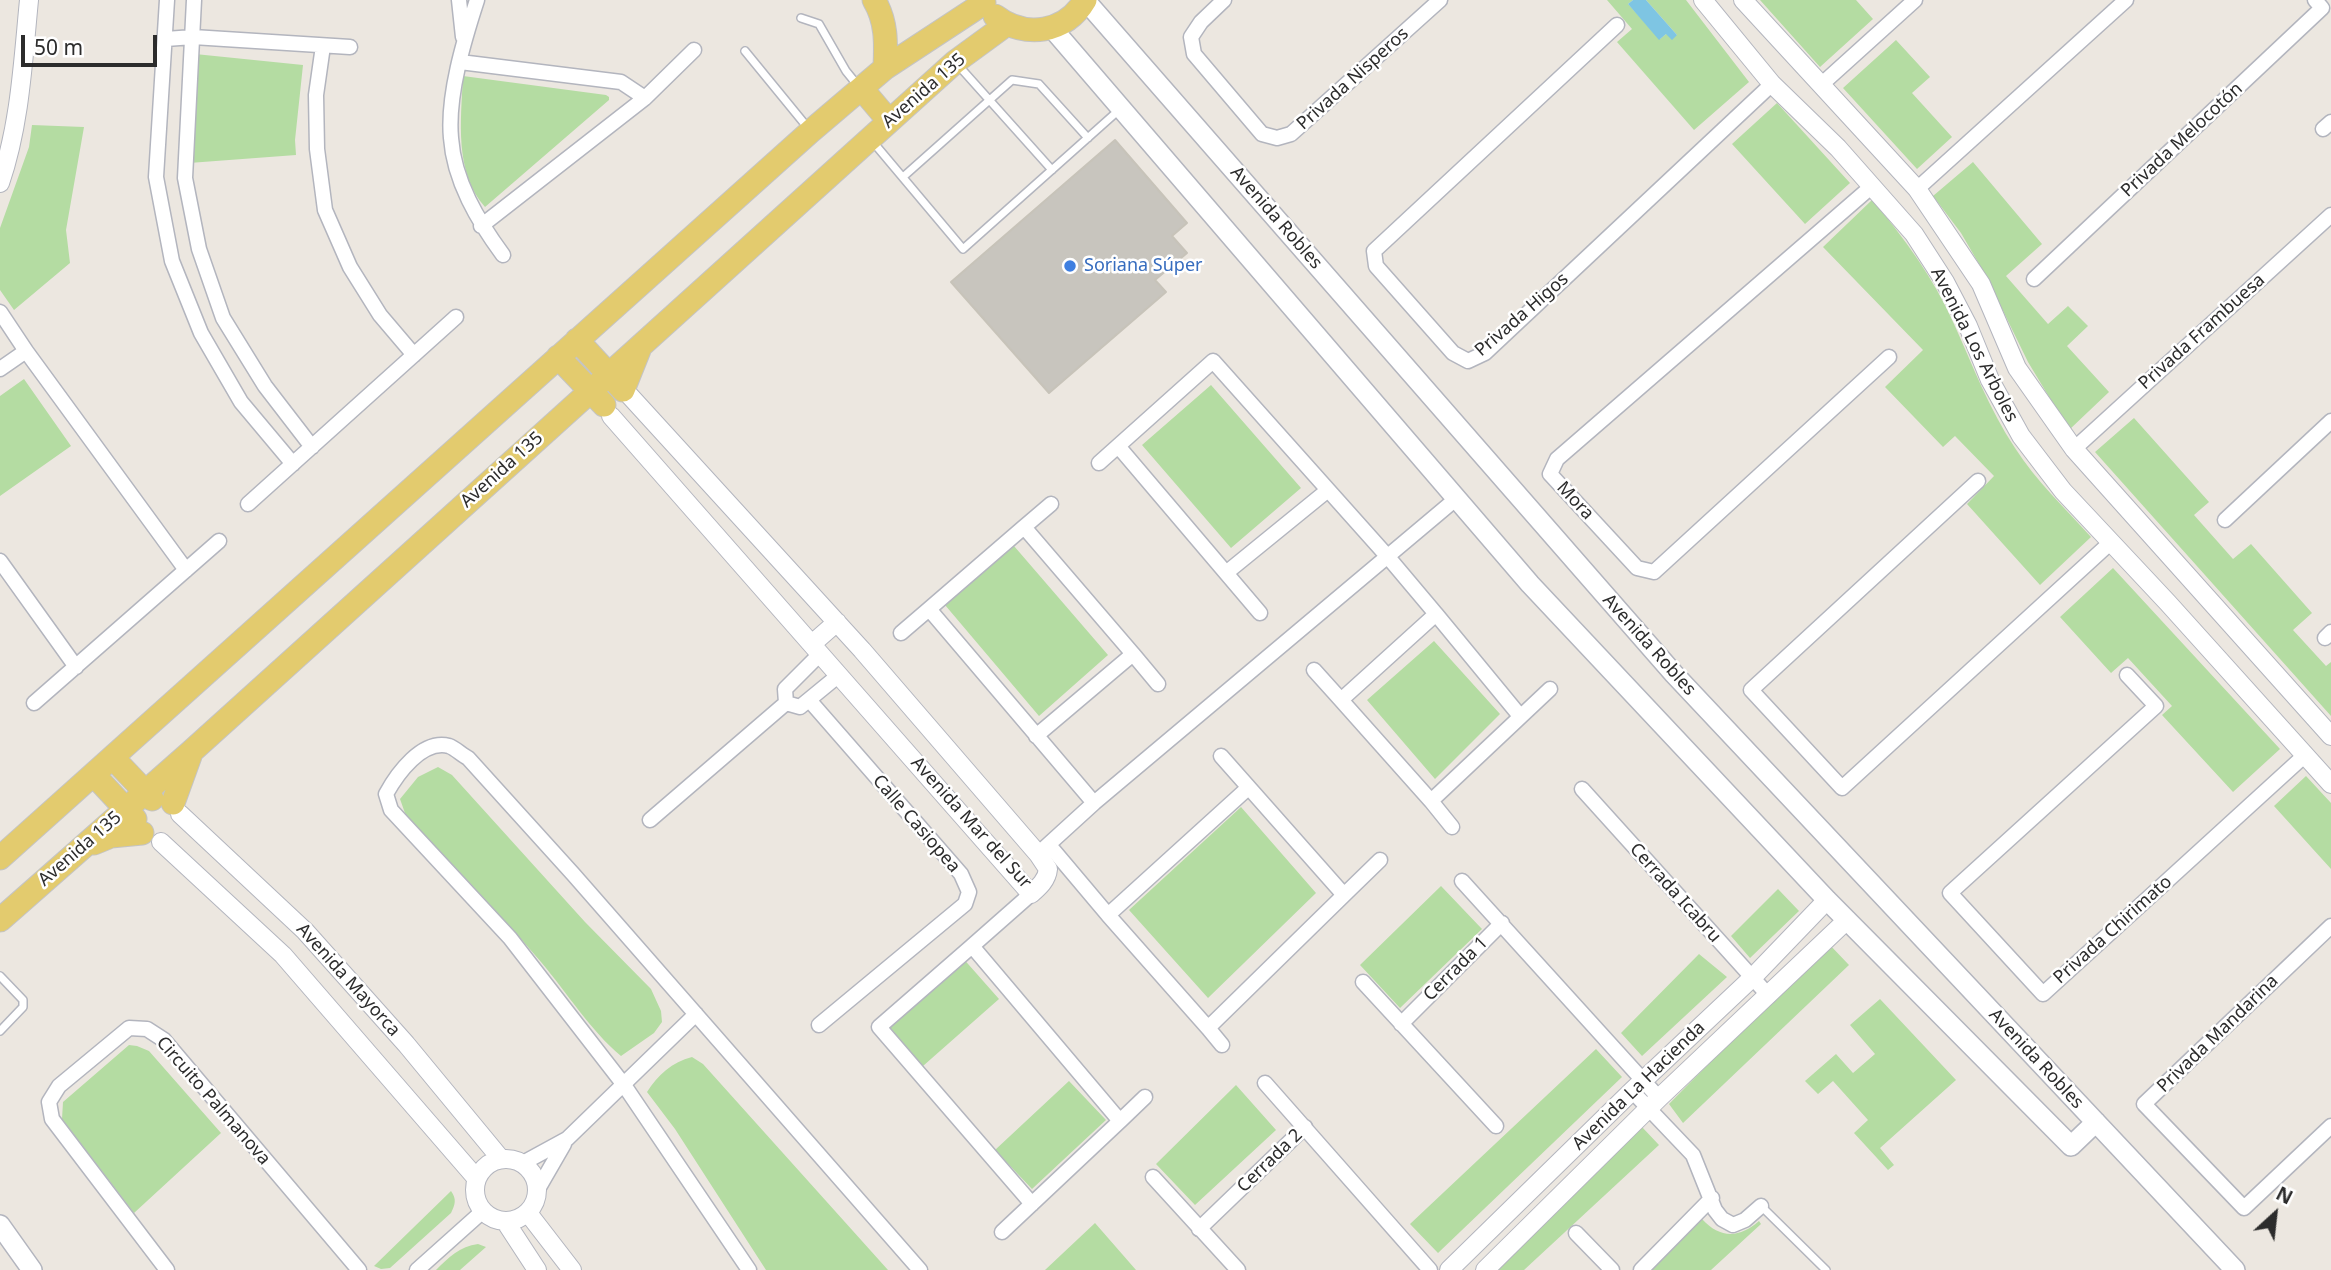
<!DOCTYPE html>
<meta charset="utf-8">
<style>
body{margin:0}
#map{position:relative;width:2331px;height:1270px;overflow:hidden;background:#ece7e0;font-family:"Noto Sans",sans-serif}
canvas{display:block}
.north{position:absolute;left:2240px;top:1179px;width:70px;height:70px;-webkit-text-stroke:5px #fff;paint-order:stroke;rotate:27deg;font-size:19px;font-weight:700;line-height:28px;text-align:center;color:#2c2c2c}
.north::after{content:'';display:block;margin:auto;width:24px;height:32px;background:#2c2c2c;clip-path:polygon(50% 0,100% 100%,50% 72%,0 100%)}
.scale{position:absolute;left:21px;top:35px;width:136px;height:32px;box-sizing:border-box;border:4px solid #2c2c2c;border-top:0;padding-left:9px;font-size:21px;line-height:24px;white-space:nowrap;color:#2c2c2c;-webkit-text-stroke:5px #fff;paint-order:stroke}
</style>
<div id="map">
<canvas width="2331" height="1270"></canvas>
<div class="north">N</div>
<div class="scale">50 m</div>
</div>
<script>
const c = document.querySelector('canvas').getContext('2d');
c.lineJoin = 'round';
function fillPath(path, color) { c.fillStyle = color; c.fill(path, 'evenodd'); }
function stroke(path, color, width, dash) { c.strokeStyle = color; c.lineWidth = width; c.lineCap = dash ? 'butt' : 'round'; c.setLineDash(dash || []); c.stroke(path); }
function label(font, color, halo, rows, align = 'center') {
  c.font = font + ' "Noto Sans",sans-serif'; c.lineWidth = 5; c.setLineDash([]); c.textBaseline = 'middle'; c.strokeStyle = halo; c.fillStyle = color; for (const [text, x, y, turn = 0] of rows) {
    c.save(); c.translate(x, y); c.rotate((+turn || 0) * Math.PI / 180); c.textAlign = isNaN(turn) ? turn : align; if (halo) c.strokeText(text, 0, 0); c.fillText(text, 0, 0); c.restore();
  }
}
const green = new Path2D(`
 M1607,0H1633L1628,4L1660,39L1666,34L1677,35L1646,0H1686L1749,82L1694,130L1617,42L1632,29Z
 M1760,0H1856L1873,19L1820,67Z
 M1896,40L1930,77L1912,93L1952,137L1917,169L1843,88Z
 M195,54L303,65L295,140L296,155L189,163Z
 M463,76L606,95L609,97V100L485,207C454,172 461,120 463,76Z
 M1777,103L1850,183L1805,224L1732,144Z
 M32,125L84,127L66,230L70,263L14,310L0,290V228L29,147Z
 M1973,162L2042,244L2006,276L2048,324L2068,306L2088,326L2067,346L2109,392L2069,430L2028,362L1986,276L1961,233L1933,196Z
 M1872,200C1904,237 1934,279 1954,324C1973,366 1989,409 2015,448C2036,481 2065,508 2091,537L2040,585L1967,504L1994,476L1955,436L1943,447L1885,387L1923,350L1823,247Z
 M24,379L71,446L0,496V396Z
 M1211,385L1301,488L1231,548L1142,445Z
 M2134,418L2209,502L2194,515L2233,559L2251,544L2312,613L2293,630L2326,666L2331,662V716L2095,452Z
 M1014,546L1108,655L1039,716L945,605Z
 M2113,568L2280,749L2233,792L2162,715L2172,706L2128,658L2111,673L2060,617Z
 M1434,641L1500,714L1435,779L1367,700Z
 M438,767L452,775L585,922L651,989L661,1011L662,1022L654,1033L621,1056C590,1030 568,994 541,962C498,912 452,864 406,816L400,799L418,777Z
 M2306,776L2331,803V869L2274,806Z
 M1241,807L1316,893L1208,998L1129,910Z
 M1441,886L1482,929L1400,1008L1360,965Z
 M1778,889L1799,911L1750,958L1731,936Z
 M1828,943L1849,965L1683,1123L1669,1104Z
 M1699,954L1727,977L1642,1056L1621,1033Z
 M961,956L999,999L923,1066L885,1023Z
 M1880,999L1956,1080L1880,1148L1894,1165L1888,1170L1854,1133L1868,1120L1833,1081L1818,1094L1805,1081L1836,1054L1853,1073L1875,1054L1850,1025Z
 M129,1045L137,1046L149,1051L221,1133L134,1213L62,1119L63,1102Z
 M1596,1049L1622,1077L1438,1253L1410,1224Z
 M692,1057L703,1064L888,1270H766L675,1129L647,1092C658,1075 672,1062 692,1057Z
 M1069,1081L1106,1120L1032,1189L995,1150Z
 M1236,1085L1276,1130L1195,1205L1156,1164Z
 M1642,1127L1659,1145L1524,1270H1491Z
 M451,1191C457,1199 455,1205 451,1213L390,1268L381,1269L374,1266Z
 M1702,1219C1720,1239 1740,1238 1759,1221L1761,1224L1711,1270H1648Z
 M1095,1223L1136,1270H1045Z
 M478,1244L486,1247L460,1270H436C448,1258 460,1246 478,1244Z`);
const water = new Path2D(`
 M1633,0H1646L1677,35L1672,40L1666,34L1659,40L1628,4Z`);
const building = new Path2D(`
 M1115,140L1187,223L1172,236L1187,253L1155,280L1166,292L1049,393L951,282Z`);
const service = new Path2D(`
 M801,18L819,24L846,71L859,87
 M745,51L808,128
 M958,65L1052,170
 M873,142L963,249L1119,110
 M903,177L1012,80L1039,84L1088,138
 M0,976L23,1000V1007L0,1031
 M1761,1206L1826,1270`);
const minor = new Path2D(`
 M167,0L156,177L172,261L201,333L241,402L293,464
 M194,0L185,178L199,249L223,318L265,386L312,447
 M459,0L463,37
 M477,0C464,40 447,96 451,138C454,181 478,221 503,255
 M1224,0L1201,22L1191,37L1194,54L1262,134L1277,138L1291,134L1440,0
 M1617,25L1374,251L1376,266L1453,353L1468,361L1485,353L1772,84
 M166,39L193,37L350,47
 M323,46L316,95L317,149L325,210L350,267L380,315L414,355
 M460,62L621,82L645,98
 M1822,84L1915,0
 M2323,129L2331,122
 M1871,187L1557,459L1550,474L1637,568L1654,572L1889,357
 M1917,189L2126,0
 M481,226L645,98L694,50
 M2034,279L2322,8L2315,0
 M0,312L26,351L186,570
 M0,369L26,351
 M2074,449L2331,215
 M1099,463L1118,446
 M1978,481L1751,690L1842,788L2110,543
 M1328,490L1226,573L1118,446L1213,361L1388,557L1436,614
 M248,504L456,317
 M2225,520L2331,421
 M1024,527L1051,504
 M0,561L76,667
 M1226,573L1260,613
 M901,633L929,609
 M2325,638L2331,632
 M820,654L785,689L786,703L800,707L839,675
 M1133,654L1158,684
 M1314,670L1341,700
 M2127,675L2156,706L1950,893L2043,994L2304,756
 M810,701L961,874L969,892L965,904L819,1025
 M34,703L219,541
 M1520,716L1436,614L1341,700L1431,801L1550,689
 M1036,736L1133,654L1024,527L929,609L1094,803L1038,854
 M1221,756L1344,895L1208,1028L1108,915L1248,788
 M1582,789L1769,996
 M1431,801L1452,827
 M1094,803L1457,498
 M650,820L786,703
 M1049,845L1108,915
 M1462,881L1659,1098
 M1344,895L1380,860
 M2331,926L2144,1104L2244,1208L2331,1126
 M972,946L1031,894
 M1363,982L1496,1126
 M1401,1024L1502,923
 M1208,1028L1222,1045
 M1265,1083L1430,1270
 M1632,1091L1693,1155L1715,1210L1722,1219L1733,1225L1745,1220L1761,1206
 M1120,1121L1145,1097
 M523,1163L567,1139L696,1014
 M1153,1177L1238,1270
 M538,1189L564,1144
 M1199,1229L1305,1127
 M1002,1232L1120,1121L972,946L879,1027L1032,1204
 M1576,1233L1612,1270
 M167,1270L52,1119L49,1102L59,1086L129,1028L147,1029L164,1040L359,1270
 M417,1270L483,1211
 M749,1270L624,1085L510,938L391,810L386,794C397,774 422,739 449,746C455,748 462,755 468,758L573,874L920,1270
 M1641,1270L1712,1198`);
const tertiary = new Path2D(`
 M1703,0L1772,84L1838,148L1914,234L1945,282L1968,326L1990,380L2021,436L2063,491L2168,603L2331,784
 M1743,0L1917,189L1981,284L2017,368L2074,449L2331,736
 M0,183C20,125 23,61 29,0
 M611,416L1031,894C1039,887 1047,880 1048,869L1038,854L862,650L630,396
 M812,644L837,622
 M180,814L305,931L406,1044L501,1159
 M161,842L283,955L477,1179
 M475 1190a31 31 0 1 1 62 0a31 31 0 1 1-62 0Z
 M528,1213L572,1270
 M505,1221L537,1270
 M1449,1270L1632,1091L1752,978L1827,900
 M1485,1270L1659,1098L1847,920`);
const secondary = new Path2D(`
 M1085,0L1674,674L2235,1270
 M1052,28L1530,584L1827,900L2071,1146L2096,1122
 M0,1225L32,1270`);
const primary = new Path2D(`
 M874,0C887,22 886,43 885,68
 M995,16C1025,39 1066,33 1085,0
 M862,89L889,121
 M577,340L623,390L639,350
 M558,357L604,405
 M113,758L152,799
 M94,775L135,819
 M173,803L190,756
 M94,843L111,836L142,833
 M0,858L811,131L885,68L984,3
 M0,920L192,751L955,62L1007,24`);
const markers = [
 [1070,266,7,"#3f7fe0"]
];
const streetNames = [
 ["Privada Nisperos",1353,79,-42],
 ["Avenida 135",924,91,-41],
 ["Privada Melocotón",2182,140,-43],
 ["Avenida Robles",1276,218,49],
 ["Privada Higos",1522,315,-41],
 ["Privada Frambuesa",2202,332,-42],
 ["Avenida Los Arboles",1974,345,63],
 ["Avenida 135",502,470,-42],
 ["Mora",1575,501,47],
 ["Avenida Robles",1649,645,48],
 ["Avenida Mar del Sur",971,823,48],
 ["Calle Casiopea",916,824,49],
 ["Avenida 135",80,849,-41],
 ["Cerrada Icabru",1675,893,48],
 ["Privada Chirimato",2113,930,-42],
 ["Cerrada 1",1456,969,-45],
 ["Avenida Mayorca",348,980,48],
 ["Privada Mandarina",2218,1034,-44],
 ["Avenida Robles",2036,1059,47],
 ["Avenida La Hacienda",1639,1086,-44],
 ["Circuito Palmanova",213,1101,49],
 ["Cerrada 2",1270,1161,-44]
];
const shopNames = [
 ["Soriana Súper",1084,266]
];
fillPath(green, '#b4dca2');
fillPath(water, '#7ec5e3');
fillPath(building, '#c8c5be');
stroke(building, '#c7c3b9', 2);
stroke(service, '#b3b5be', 10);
stroke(minor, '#b3b5be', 17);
stroke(tertiary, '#b3b5be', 20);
stroke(secondary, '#b3b5be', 22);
stroke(primary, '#c4c4c4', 25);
stroke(service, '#fff', 7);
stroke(minor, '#fff', 14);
stroke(tertiary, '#fff', 18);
stroke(secondary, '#fff', 19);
stroke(primary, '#e3cb6e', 23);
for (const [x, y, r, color] of markers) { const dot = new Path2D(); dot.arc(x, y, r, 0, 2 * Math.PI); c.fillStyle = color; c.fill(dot); stroke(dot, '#fff', 2.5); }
label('18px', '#2c2c2c', '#fff', streetNames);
label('18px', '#366cbe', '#fff', shopNames, 'left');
</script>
